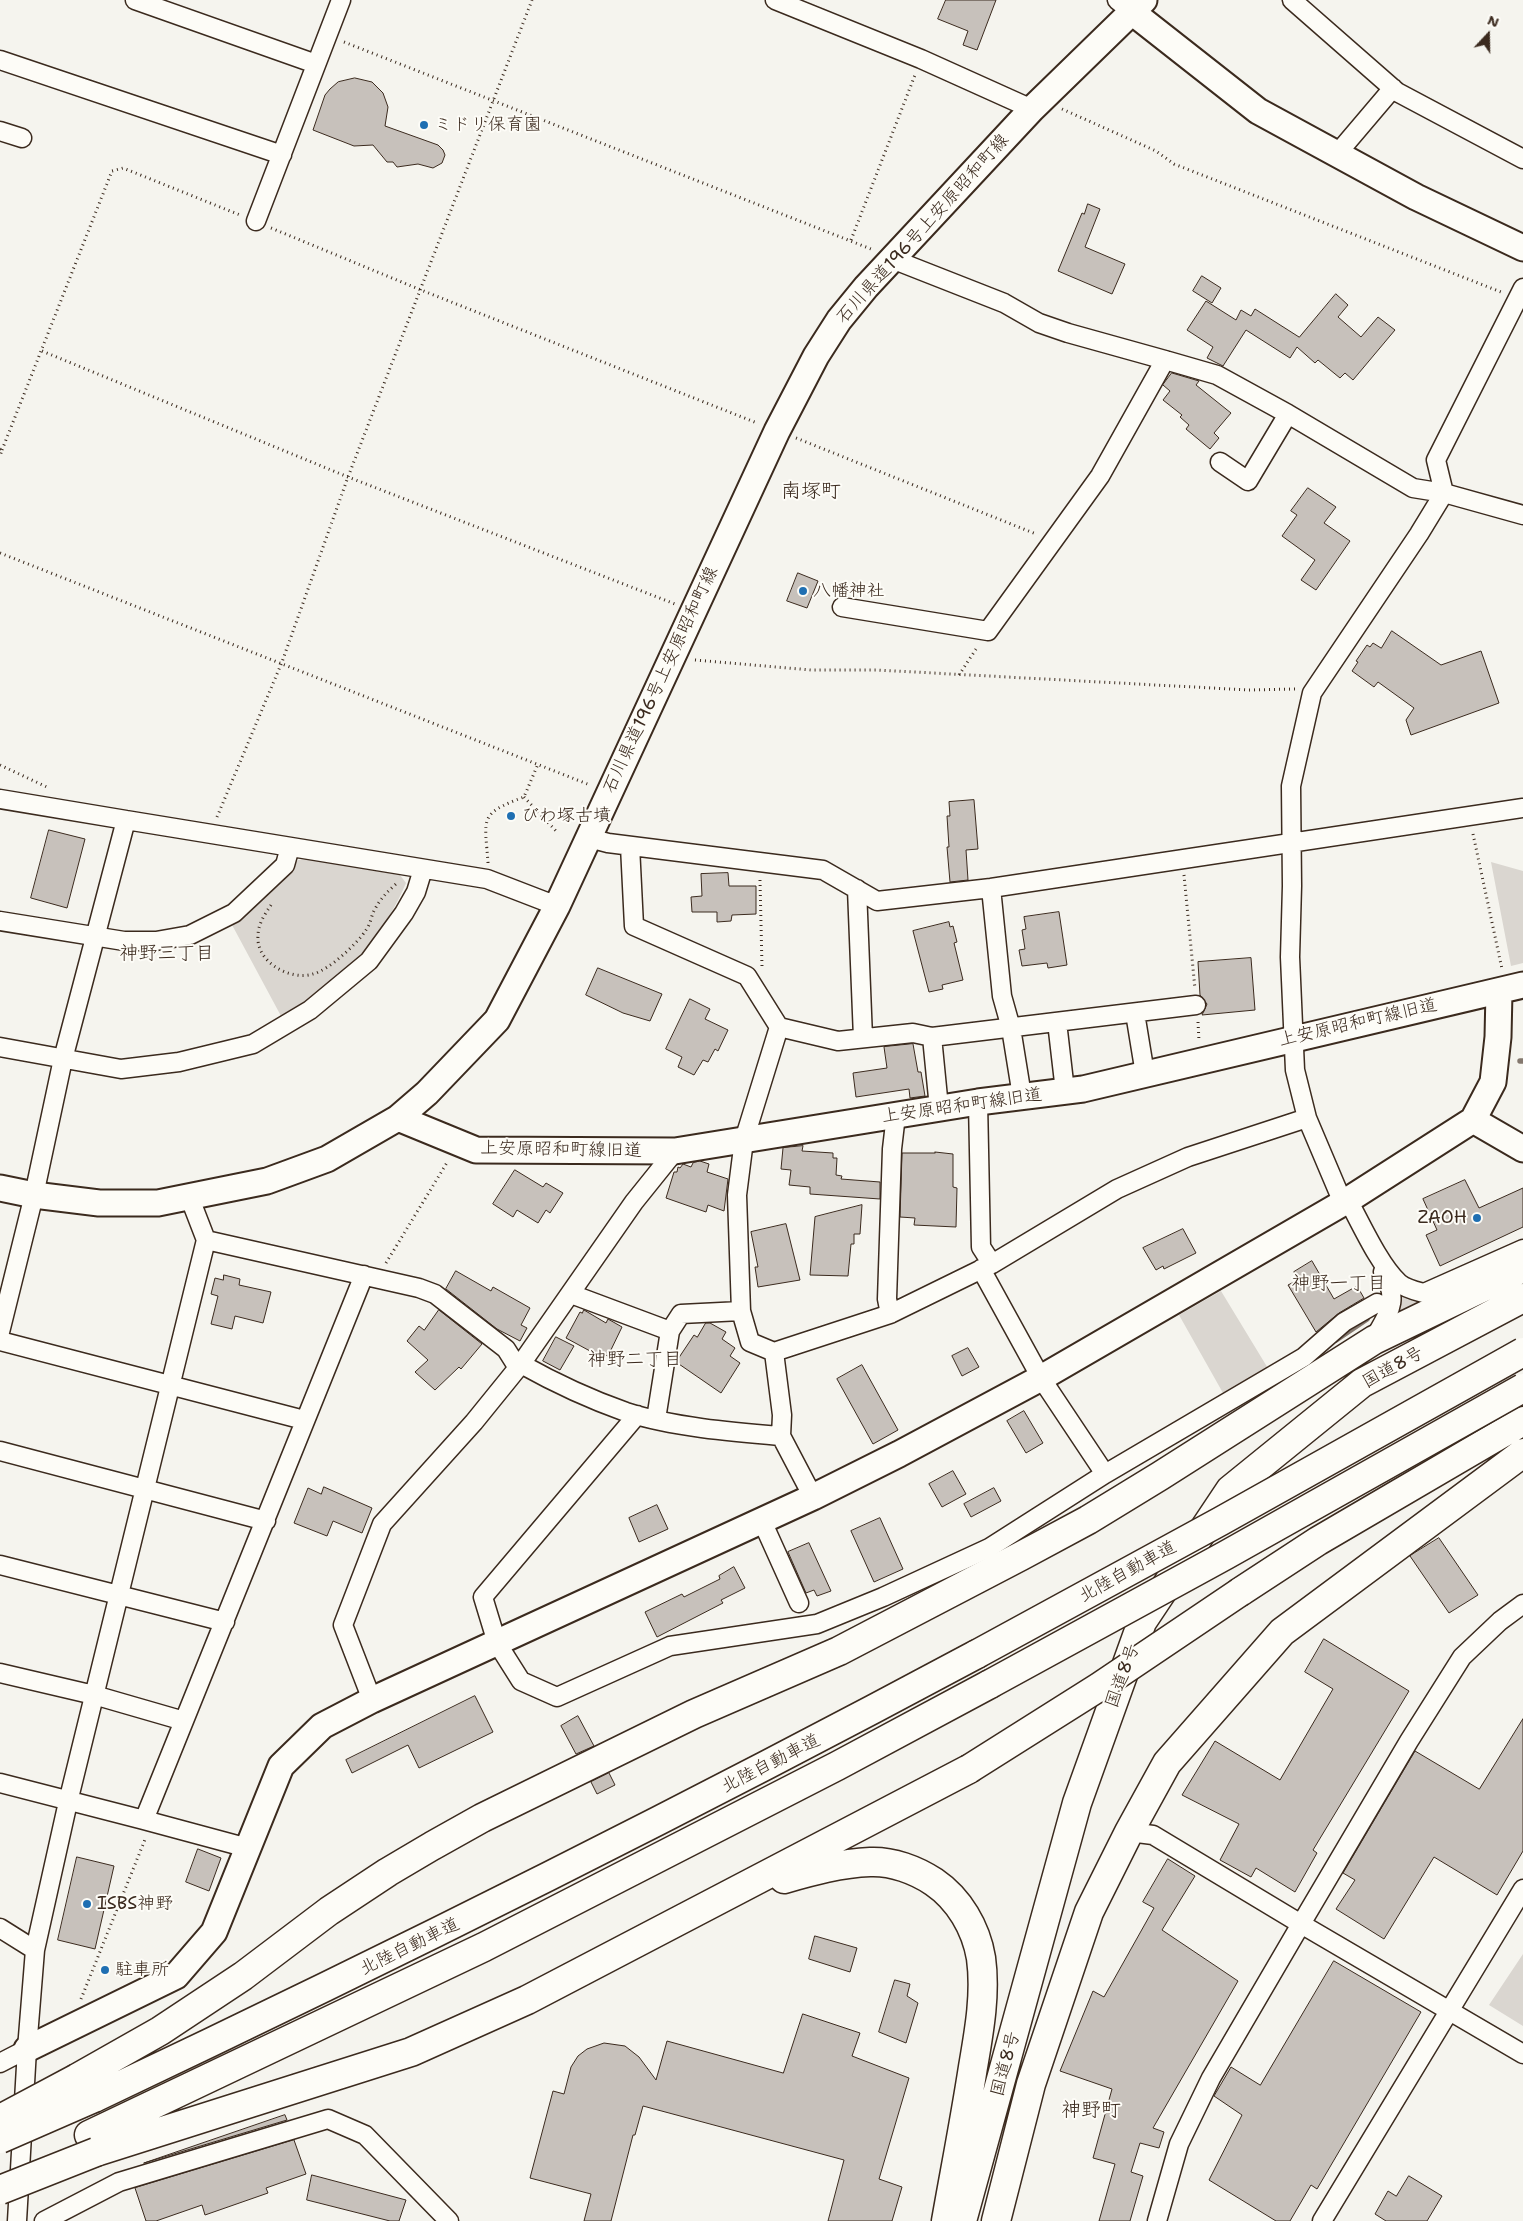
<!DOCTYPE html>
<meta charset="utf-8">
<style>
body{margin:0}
#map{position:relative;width:1523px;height:2221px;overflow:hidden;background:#f5f4ee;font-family:"Shantell Sans",sans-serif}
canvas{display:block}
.north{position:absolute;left:1463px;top:10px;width:50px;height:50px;-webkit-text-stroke:4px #fdfcf7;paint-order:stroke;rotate:21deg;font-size:14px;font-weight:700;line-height:20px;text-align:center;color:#3b2a1e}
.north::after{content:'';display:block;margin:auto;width:18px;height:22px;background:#3b2a1e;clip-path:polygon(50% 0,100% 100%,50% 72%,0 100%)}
</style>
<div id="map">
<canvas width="1523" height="2221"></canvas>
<div class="north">N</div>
</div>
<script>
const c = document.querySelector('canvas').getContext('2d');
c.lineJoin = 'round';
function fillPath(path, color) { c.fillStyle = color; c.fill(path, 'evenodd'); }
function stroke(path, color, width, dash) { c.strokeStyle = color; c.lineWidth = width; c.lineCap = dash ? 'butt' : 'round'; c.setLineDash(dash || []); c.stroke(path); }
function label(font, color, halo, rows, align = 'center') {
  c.font = font + ' "Shantell Sans","Klee One",sans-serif'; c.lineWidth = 4; c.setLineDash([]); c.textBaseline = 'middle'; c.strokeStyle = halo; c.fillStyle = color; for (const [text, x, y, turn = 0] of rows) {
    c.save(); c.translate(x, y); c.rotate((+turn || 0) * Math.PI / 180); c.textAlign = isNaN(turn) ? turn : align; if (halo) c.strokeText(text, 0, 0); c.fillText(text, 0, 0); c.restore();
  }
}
const green = new Path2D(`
 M306,859L400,875L406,883C388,926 356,966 318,994C306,1002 293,1009 281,1016L231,923L267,895L298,860Z
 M1491,862L1523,871V963L1511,966Z
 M1221,1291L1269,1370L1223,1393L1179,1315Z
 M1399,1292L1449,1294L1392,1320Z
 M1523,1954V2026L1489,2005Z`);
const stream = new Path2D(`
 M1520,1061H1523
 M1336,1340L1367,1319`);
const building = new Path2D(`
 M946,0H996L977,50L963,45L968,31L938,19Z
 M355,78L372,82L383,93L388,107L385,126L438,145L443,150L445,155L442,163L433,168L418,164L397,167L393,162H387L373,145L354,146L313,130L325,95L330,89L338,82Z
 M1088,204L1100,209L1085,247L1125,264L1112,294L1058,271L1082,213L1084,214Z
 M1202,276L1221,288L1212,303L1193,291Z
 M1336,294L1348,305L1338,317L1361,337L1378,317L1395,330L1353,380L1345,373L1340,378L1318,360L1315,363L1297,347L1290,358L1246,330L1223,366L1207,358L1213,347L1187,330L1206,301L1236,320L1241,310L1251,316L1255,309L1299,337Z
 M1172,373L1199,381L1196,385L1231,413L1214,433L1219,438L1210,449L1186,429L1189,425L1180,417L1182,415L1163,400L1170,391L1163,385Z
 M1308,488L1336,507L1324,523L1350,541L1316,590L1301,580L1315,560L1282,536L1297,515L1291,511Z
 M798,573L818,581L807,608L787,601Z
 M1392,631L1441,665L1481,651L1499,703L1411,735L1406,720L1414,708L1378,682L1374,687L1352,671L1358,662L1356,661L1367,645L1370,647L1373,643L1381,648Z
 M974,800L978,849L966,850L968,880L950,882L947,847H949L947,816H950L949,802Z
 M49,830L85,839L67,908L31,898Z
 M728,873L729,886H756V914L732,915L731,921L717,922V912H692L691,897L702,896L701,874Z
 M1059,912L1067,965L1048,968L1047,963L1022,966L1019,950L1025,949L1022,930L1026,929L1024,917Z
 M949,922L950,927L953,926L957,942L954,943L963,980L942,985L943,989L929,992L913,931Z
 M1251,958L1255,1010L1202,1015L1207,1004L1200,995L1198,962Z
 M598,968L662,994L650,1021L623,1013L586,995Z
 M690,999L710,1009L705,1019L728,1030L718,1051L715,1049L708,1062L703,1060L694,1075L678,1067L682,1057L666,1049Z
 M913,1044L918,1072H921L925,1096L910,1098L909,1089L856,1097L853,1073L887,1068L884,1047Z
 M803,1146L802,1151L833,1153V1158H837L836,1175L842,1176L841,1179L880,1182V1199L810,1194V1187L789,1185L791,1170L781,1169L783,1148Z
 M935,1152L953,1154V1187L957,1188L956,1227L914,1225L915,1218L900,1217L902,1153H935Z
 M700,1161L709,1164L707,1172L728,1179L724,1211L708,1205L706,1212L666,1198L674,1172H677L678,1167L680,1168L683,1164L691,1167L693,1163Z
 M515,1170L543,1187L546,1183L563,1193L550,1213L546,1210L538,1223L517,1210L513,1217L493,1204Z
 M1465,1180L1479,1208L1523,1188V1227L1440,1266L1426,1235L1437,1230L1423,1199Z
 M862,1205L860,1234H854V1244H851L848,1276L810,1275L815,1217Z
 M786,1224L800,1280L758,1287L755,1267H758L751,1232Z
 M1183,1229L1196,1253L1164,1269L1163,1266L1156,1270L1143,1248Z
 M1312,1261L1334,1299L1357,1286L1364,1298L1339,1313L1316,1332L1288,1285L1298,1280L1294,1272Z
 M456,1271L491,1291L493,1287L530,1308L521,1325L527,1328L520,1341L497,1329L446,1289Z
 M224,1275L240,1279L239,1285L271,1292L263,1323L235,1316L232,1329L211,1324L218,1296L211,1294L215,1278L223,1280Z
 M439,1310L482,1344L461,1369L459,1367L435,1390L415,1372L428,1360L407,1341L419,1326L424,1330Z
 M584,1310L606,1323L608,1319L622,1327L608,1356L605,1355L604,1357L591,1349L590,1351L566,1338L580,1312L582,1313Z
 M706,1323H710L726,1332L722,1339L735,1348L730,1356L740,1363L721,1393L676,1362L694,1335L697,1337Z
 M556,1337L574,1346L560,1370L543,1361Z
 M968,1348L979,1367L962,1376L952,1356Z
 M862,1365L898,1430L873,1444L837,1379Z
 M1024,1411L1043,1443L1026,1453L1007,1421Z
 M953,1471L966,1494L942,1507L929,1484Z
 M324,1487L372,1508L362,1533L333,1521L327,1536L294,1523L308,1488L321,1494Z
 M994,1488L1001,1501L971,1517L964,1504Z
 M657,1505L668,1529L639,1542L629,1518Z
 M880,1518L903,1569L874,1582L851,1531Z
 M1439,1538L1478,1595L1449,1613L1410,1556Z
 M809,1543L831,1591L817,1596L814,1590L806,1593L788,1552Z
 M734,1567L745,1588L721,1600L723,1603L657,1637L645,1612L682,1594L684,1597L720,1579L719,1576Z
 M1324,1639L1409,1691L1313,1850L1317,1853L1295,1892L1256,1868L1251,1877L1220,1860L1239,1824L1182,1795L1215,1741L1280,1780L1333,1689L1305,1672Z
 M475,1696L493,1732L419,1768L408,1745L352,1773L346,1760Z
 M578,1716L594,1746L576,1754L561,1726Z
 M1523,1719V1851L1497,1895L1434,1857L1384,1939L1336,1909L1355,1880L1343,1873L1415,1751L1479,1789Z
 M609,1773L615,1785L597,1794L591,1782Z
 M198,1849L221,1858L209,1891L186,1882Z
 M77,1857L114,1866L95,1949L58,1940Z
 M1168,1859L1195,1876L1162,1930L1238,1981L1153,2128L1164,2132L1159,2148L1140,2143L1131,2172L1143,2176L1130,2221H1099L1115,2164L1093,2158L1112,2089L1060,2071L1093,1991L1104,1997L1154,1908L1143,1902Z
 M815,1936L857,1948L850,1972L809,1959Z
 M1334,1961L1421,2012L1317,2189L1311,2185L1290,2221H1276L1209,2180L1242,2115L1214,2096L1231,2067L1260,2085Z
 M895,1980L910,1984L907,1996L918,2003L906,2043L879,2032Z
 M803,2014L860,2033L852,2056L909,2078L879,2179L902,2187L892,2221H828L844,2160L643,2106L635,2135H633L611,2221H584L591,2194L530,2178L553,2091L564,2094L571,2067L578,2056L587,2049L604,2043L625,2046L639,2057L656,2080L667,2041L783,2073Z
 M285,2115L287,2120L144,2163Z
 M294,2140L306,2174L266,2188L268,2193L205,2215L202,2205L156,2221H146L135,2188Z
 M312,2175L406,2200L399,2221H390L307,2200Z
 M1409,2176L1442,2196L1427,2221H1386L1375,2214L1388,2191L1396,2196Z`);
const path = new Path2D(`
 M344,42L871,249
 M1062,109L1156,151L1174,164L1501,292
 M271,228L421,290L757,423
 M851,240L915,75
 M42,351L348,477L675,604
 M796,438L1036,534
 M0,449L2,450L0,456
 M2,450L112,171L123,168L240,215
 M0,553L590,785
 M695,660L811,670H877L1249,690L1295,689
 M959,675L978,646
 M0,765L49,788
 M524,797L557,832
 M217,817L282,662L348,477L532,0
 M1473,834L1502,969
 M488,863C485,818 478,814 524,797L538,764
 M1184,875L1195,989
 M760,880L762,967
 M271,905C265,914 258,924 258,936C256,962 290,981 313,974C329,970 357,944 366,930C370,925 371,918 373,913C379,900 387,892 397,883
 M1198,1022L1199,1041
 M386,1263L448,1161
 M81,1999L146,1837`);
const street = new Path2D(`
 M135,0L316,64
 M775,0L921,59L1032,109
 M1117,0L1132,12
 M1292,0L1397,92L1523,159
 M0,60L282,155
 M0,131L22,138
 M1337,154L1393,88
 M256,221L341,0
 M1165,360L1217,375L1288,414L1413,488L1444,493L1523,515
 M1220,462L1248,481L1288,414
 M842,607L988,631L1100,476L1165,360L1068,333L1039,323L1004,303L892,259
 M0,799L126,820L63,1059L34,1195L0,1332
 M126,820L487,879L557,906
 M589,838L608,843L823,870L877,901L991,888L1523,808
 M630,846L634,926L747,976L779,1027L838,1041L913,1033L932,1037L1196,1005
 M991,888L1002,996L1011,1028L1022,1096
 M857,889L863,1038
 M0,921L124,941H156L190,935L234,913L285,865L290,847
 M1135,1013L1145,1074
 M1057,1022L1065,1091
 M932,1037L939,1108
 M0,1047L121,1069L179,1062L253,1044L310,1010L369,961L404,913L416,892L423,869
 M978,1102L981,1247L992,1264
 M1348,1200C1361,1224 1380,1266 1399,1283C1406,1289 1416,1291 1424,1293L1523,1249
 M1343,1203L1307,1118L1295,1070L1290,957L1292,886L1291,786L1312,693L1419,534L1444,493L1436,460L1523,288
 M206,1240L419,1288L435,1294L506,1349L518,1368
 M981,1269L1041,1378L1105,1474L1304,1357L1344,1322L1377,1303
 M571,1294L670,1331L681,1314L741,1311
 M890,1314L887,1299L892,1149L896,1115
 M1374,1339C1389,1312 1400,1301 1383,1272
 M0,1341L304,1420
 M774,1352L750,1342L741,1311L737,1195L744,1140L779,1027
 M521,1364C555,1383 589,1399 626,1412C672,1427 733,1432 781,1436
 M637,1415L483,1597L497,1643L521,1681L557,1697L670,1646L817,1624L883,1597L989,1548L1105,1474
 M656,1419L670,1331
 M0,1451L266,1521
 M813,1497L781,1436L782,1415L774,1352L890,1314L992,1264L1117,1189L1188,1157L1307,1118
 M762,1521L799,1603
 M0,1565L225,1622
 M0,1673L94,1695L184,1721
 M372,1700L343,1625L382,1524L474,1422L521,1364L634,1202L675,1151
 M0,1783L144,1820L364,1275
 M144,1820L248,1848
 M1129,1832L1153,1835L1301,1924L1409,1741L1462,1657L1500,1621L1523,1604
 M0,1928L35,1950
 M0,2063L27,2049
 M17,2221L27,2049L35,1950L68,1802L206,1240L189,1196
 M44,2221L119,2182L328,2119L365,2135L449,2221
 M1157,2221L1179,2144L1211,2078L1301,1924L1523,2054
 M1322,2221L1523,1889`);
const secondary = new Path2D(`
 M1132,12L1258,111L1416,197L1523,248
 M398,1118L476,1150L675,1151L978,1102L1083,1089L1523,985
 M1473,1120L1493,1082L1498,1037L1499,992
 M0,1188L34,1195L99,1203H158L267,1181L327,1159L398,1118L427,1093L497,1020L557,906L777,431L816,356L839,320L866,287L1032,109L1144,0
 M27,2049L176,1976L214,1932L281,1766L322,1726L372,1700L813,1497L899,1454L1041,1378L1348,1200L1473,1120L1523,1149`);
const highway = new Path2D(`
 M1240,1592L1318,1541L1523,1421
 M784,1879C812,1871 841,1863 870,1862C892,1861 916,1870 934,1882C959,1899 976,1928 981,1958C986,1994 979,2032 973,2067C965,2119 955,2170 946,2221
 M77,2078L160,2031L243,1976L329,1911L388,1872L432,1846L482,1818L694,1714L839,1651L1021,1556L1088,1520L1160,1476L1374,1340L1523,1268
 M94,2098C392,1957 686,1810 977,1654
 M89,2135L484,1947L837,1766L990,1684
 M96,2152L411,2052L527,2000L969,1769
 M962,2221L1077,1803L1142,1622L1230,1490L1362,1383L1523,1298
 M996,2221L1031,2084L1089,1912L1129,1832L1167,1763L1282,1632L1523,1453`);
const highwayBridge = new Path2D(`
 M977,1654L1221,1521L1523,1352
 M990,1684L1226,1555L1523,1388
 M969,1769L1099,1687L1240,1592
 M0,2119L77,2078
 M0,2139L94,2098
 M0,2190L96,2152`);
const markers = [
 [424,125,5,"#1f6fb2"],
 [803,591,5,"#1f6fb2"],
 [511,816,5,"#1f6fb2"],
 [1477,1218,5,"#1f6fb2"],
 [87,1904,5,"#1f6fb2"],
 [105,1970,5,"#1f6fb2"]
];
const poiNames = [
 ["ミドリ保育園",434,125],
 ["八幡神社",813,591],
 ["びわ塚古墳",521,816],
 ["ZAOH",1467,1218,"right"],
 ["ISBS神野",97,1904],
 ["駐車所",115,1970]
];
const streetNames = [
 ["石川県道196号上安原昭和町線",923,229,-48],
 ["石川県道196号上安原昭和町線",661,680,-65],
 ["上安原昭和町線旧道",1358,1023,-13],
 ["上安原昭和町線旧道",962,1106,-8],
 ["上安原昭和町線旧道",561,1150,1],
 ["国道8号",1393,1368,-29],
 ["北陸自動車道",1128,1572,-29],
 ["国道8号",1123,1676,-70],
 ["北陸自動車道",771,1764,-27],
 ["北陸自動車道",410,1947,-26],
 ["国道8号",1006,2064,-75]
];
const neighbourhoodNames = [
 ["神野三丁目",167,954],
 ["神野一丁目",1339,1284],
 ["神野二丁目",635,1360]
];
const quarterNames = [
 ["南塚町",811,492],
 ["神野町",1091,2111]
];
fillPath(green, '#dad6d0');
stroke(stream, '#84786e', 5.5);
fillPath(building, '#c7c1bb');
stroke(building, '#3b2a1e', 1);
stroke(street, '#3b2a1e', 21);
stroke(secondary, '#3b2a1e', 29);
stroke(highway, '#3b2a1e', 31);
stroke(path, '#3b2a1e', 3, [1, 4]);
stroke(street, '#fdfcf7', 18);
stroke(secondary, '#fdfcf7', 25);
stroke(highway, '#fdfcf7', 28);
stroke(highwayBridge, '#3b2a1e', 31, []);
stroke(highwayBridge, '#fdfcf7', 28);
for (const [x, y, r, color] of markers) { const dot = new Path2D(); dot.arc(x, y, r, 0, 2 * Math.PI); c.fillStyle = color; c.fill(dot); stroke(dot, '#fdfcf7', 2); }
label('18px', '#3b2a1e', '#fdfcf7', poiNames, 'left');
label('18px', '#3b2a1e', '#fdfcf7', streetNames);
label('19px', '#3b2a1e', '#fdfcf7', neighbourhoodNames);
label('20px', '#3b2a1e', '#fdfcf7', quarterNames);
</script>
